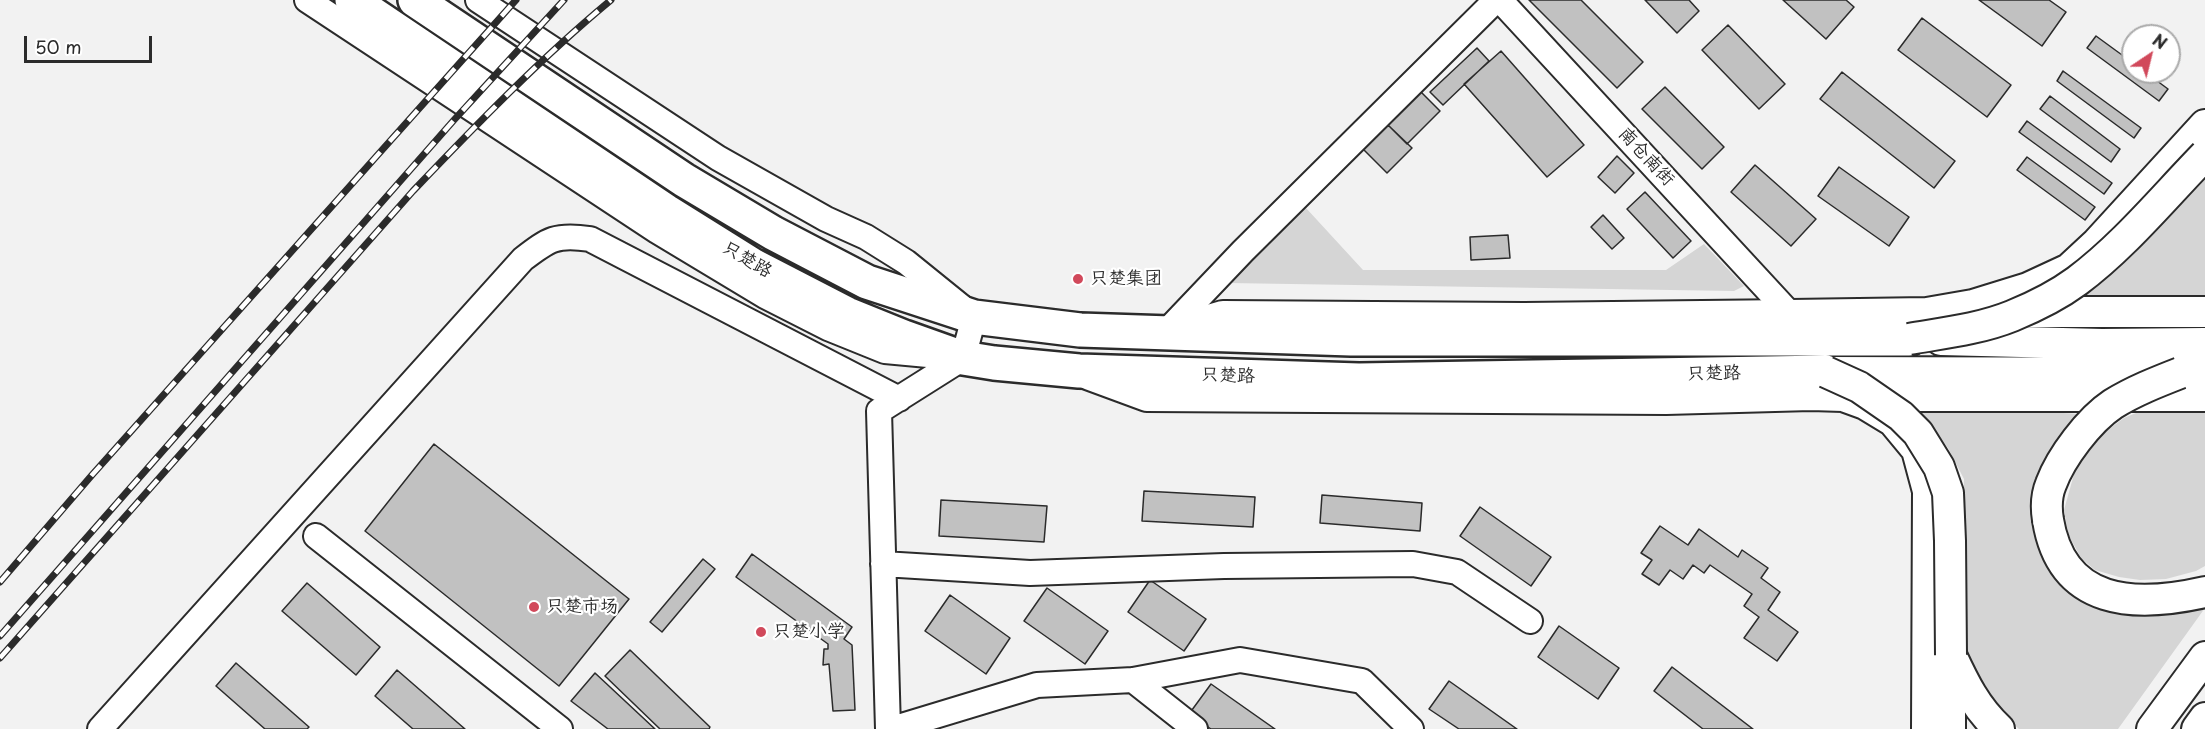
<!DOCTYPE html>
<meta charset="utf-8">
<style>
body{margin:0}
#map{position:relative;width:2205px;height:729px;overflow:hidden;background:#f2f2f2;font-family:"Playpen Sans",sans-serif}
canvas{display:block}
.north{position:absolute;left:2121px;top:24px;width:60px;height:60px;box-sizing:border-box;background:#fff;border:2px solid #aaa;border-radius:50%;rotate:35deg;font-size:16px;font-weight:700;line-height:24px;text-align:center;color:#2b2b2b}
.north::after{content:'';display:block;margin:auto;width:21px;height:27px;background:#d1495b;clip-path:polygon(50% 0,100% 100%,50% 72%,0 100%)}
.scale{position:absolute;left:24px;top:36px;width:128px;height:27px;box-sizing:border-box;border:3px solid #2b2b2b;border-top:0;padding-left:8px;font-size:18px;line-height:21px;white-space:nowrap;color:#2b2b2b;-webkit-text-stroke:4px #fff;paint-order:stroke}
</style>
<div id="map">
<canvas width="2205" height="729"></canvas>
<div class="north">N</div>
<div class="scale">50 m</div>
</div>
<script>
const c = document.querySelector('canvas').getContext('2d');
c.lineJoin = 'round';
function fillPath(path, color) { c.fillStyle = color; c.fill(path, 'evenodd'); }
function stroke(path, color, width, dash) { c.strokeStyle = color; c.lineWidth = width; c.lineCap = dash ? 'butt' : 'round'; c.setLineDash(dash || []); c.stroke(path); }
function label(font, color, halo, rows, align = 'center') {
  c.font = font + ' "Playpen Sans","LXGW WenKai TC",sans-serif'; c.lineWidth = 4.5; c.setLineDash([]); c.textBaseline = 'middle'; c.strokeStyle = halo; c.fillStyle = color; for (const [text, x, y, turn = 0] of rows) {
    c.save(); c.translate(x, y); c.rotate((+turn || 0) * Math.PI / 180); c.textAlign = isNaN(turn) ? turn : align; if (halo) c.strokeText(text, 0, 0); c.fillText(text, 0, 0); c.restore();
  }
}
const green = new Path2D(`
 M2205,173V296L2073,299Z
 M1306,208L1363,270H1666L1704,244L1744,286L1734,291L1228,283Z
 M1913,404L2080,414L2044,554L2153,613L2205,608L2118,729H2019L2000,712L1989,699L1968,659L1962,633L1964,479L1948,448Z
 M2136,413H2205V566L2196,571L2166,579L2140,580L2119,577L2095,570L2081,558L2068,534L2064,510L2076,467L2105,432L2124,418Z`);
const building = new Path2D(`
 M1529,0H1581L1643,62L1617,88Z
 M1645,0H1689L1699,11L1677,33Z
 M1783,0H1846L1854,7L1826,39Z
 M1979,0H2049L2066,12L2042,46Z
 M1922,18L2011,85L1987,117L1898,50Z
 M1728,25L1785,84L1759,109L1702,50Z
 M2096,36L2133,63V72H2145L2168,89L2159,101L2087,48Z
 M1477,48L1489,61L1443,105L1430,92Z
 M1501,51L1584,145L1547,177L1464,84Z
 M2063,71L2141,128L2134,138L2057,81Z
 M1842,72L1955,161L1934,188L1820,99Z
 M1665,87L1724,147L1702,169L1642,109Z
 M1419,90L1440,111L1407,144L1386,123Z
 M2050,96L2120,149L2111,162L2040,109Z
 M2027,121L2112,183L2104,194L2019,132Z
 M1388,125L1412,148L1387,173L1363,149Z
 M1617,156L1634,173L1615,193L1598,177Z
 M2027,157L2095,207L2085,220L2017,170Z
 M1755,165L1816,219L1791,246L1731,192Z
 M1839,167L1909,217L1889,246L1818,196Z
 M1645,192L1691,241L1673,258L1627,209Z
 M1603,215L1624,238L1612,249L1591,227Z
 M1508,235L1510,258L1471,260L1470,237Z
 M434,444L629,599L559,686L365,531Z
 M1144,491L1255,497L1253,527L1142,521Z
 M1322,495L1422,503L1420,531L1320,523Z
 M941,500L1047,506L1044,542L939,536Z
 M1480,507L1551,557L1531,586L1460,536Z
 M1660,526L1688,545L1699,529L1738,557L1742,550L1768,568L1761,578L1780,592L1768,610L1798,632L1777,661L1744,638L1759,617L1744,606L1752,594L1710,565L1704,573L1693,565L1683,579L1670,570L1659,585L1642,574L1652,560L1641,553Z
 M752,554L852,627L844,639L852,645L855,710L833,711L829,664L823,665L824,649H828V644L736,577Z
 M703,559L715,569L662,632L650,622Z
 M1150,580L1206,619L1184,651L1128,612Z
 M307,583L380,647L356,675L282,611Z
 M1047,588L1108,631L1085,664L1024,621Z
 M950,595L1010,638L986,674L925,631Z
 M1559,626L1619,668L1598,699L1538,657Z
 M630,650L710,727L709,729H660L605,676Z
 M236,663L309,727L307,729H265L216,686Z
 M1672,667L1753,729H1703L1654,691Z
 M397,670L465,729H413L375,696Z
 M595,673L655,729H608L571,701Z
 M1449,681L1517,729H1459L1429,709Z
 M1211,684L1275,729H1211L1189,714Z`);
const minor = new Path2D(`
 M307,0L657,231L765,296L828,328L885,351L928,355
 M478,0L718,158L826,219L866,237L906,262L974,317L963,358L879,411L888,729
 M1500,0L1791,315
 M1165,333L1243,251L1496,0
 M316,536L560,729
 M883,564L1030,573L1224,566L1413,564L1457,572L1530,621
 M1133,680L1195,729
 M100,729L523,259C549,239 556,234 590,239L899,399
 M892,729L1037,685L1133,680L1240,660L1362,681L1411,729`);
const major = new Path2D(`
 M2016,312H2205
 M1176,330L1223,316L1524,318L1791,315L1927,313L1973,305L2028,288L2069,269L2097,243L2205,125
 M1941,340L2102,344L2205,343
 M1826,372L2205,373
 M1090,375L1147,396L1666,399L1811,395L1843,396L1865,404L1893,421L1917,450L1928,491L1927,729
 M1858,396H2205
 M2048,520C2062,606 2135,608 2205,592
 M1951,655C1964,683 1976,708 1999,729
 M1950,729V661
 M2152,729L2205,657
 M2197,729L2205,718`);
const highway = new Path2D(`
 M352,0L666,211L754,266L847,314L904,337L963,358L994,363L1079,371L1359,380L1826,372
 M415,0L684,180L773,233L867,282L974,317L1080,330L1351,339H1909`);
const rail = new Path2D(`
 M0,582L92,475L516,0
 M0,636L454,120L564,0
 M0,658L413,191C476,125 541,58 611,0`);
const majorBridge = new Path2D(`
 M1909,339C1944,333 1980,329 2012,316C2034,307 2058,295 2077,281C2124,246 2164,197 2205,155
 M1826,372L1859,387L1901,416L1918,433L1939,467L1948,493L1950,541L1951,655
 M2048,520C2046,508 2046,496 2051,484C2061,457 2089,420 2113,404C2134,391 2157,382 2180,373`);
const markers = [
 [1078,279,6,"#d1495b"],
 [534,607,6,"#d1495b"],
 [761,632,6,"#d1495b"]
];
const streetNames = [
 ["南仓南街",1646,157,47],
 ["只楚路",747,260,30],
 ["只楚路",1714,374,-1],
 ["只楚路",1228,376,2]
];
const poiNames = [
 ["只楚集团",1090,279],
 ["只楚市场",546,607],
 ["只楚小学",773,632]
];
fillPath(green, '#d5d5d5');
fillPath(building, '#c1c1c1');
stroke(building, '#2b2b2b', 1.5);
stroke(minor, '#2b2b2b', 28);
stroke(major, '#2b2b2b', 34);
stroke(highway, '#2b2b2b', 38);
stroke(minor, '#fff', 24);
stroke(major, '#fff', 30);
stroke(highway, '#fff', 33);
stroke(rail, '#2b2b2b', 7);
stroke(rail, '#fff', 4.5, [14]);
stroke(majorBridge, '#2b2b2b', 34, []);
stroke(majorBridge, '#fff', 30);
for (const [x, y, r, color] of markers) { const dot = new Path2D(); dot.arc(x, y, r, 0, 2 * Math.PI); c.fillStyle = color; c.fill(dot); stroke(dot, '#fff', 2); }
label('18px', '#2b2b2b', '#fff', streetNames);
label('18px', '#2b2b2b', '#fff', poiNames, 'left');
</script>
